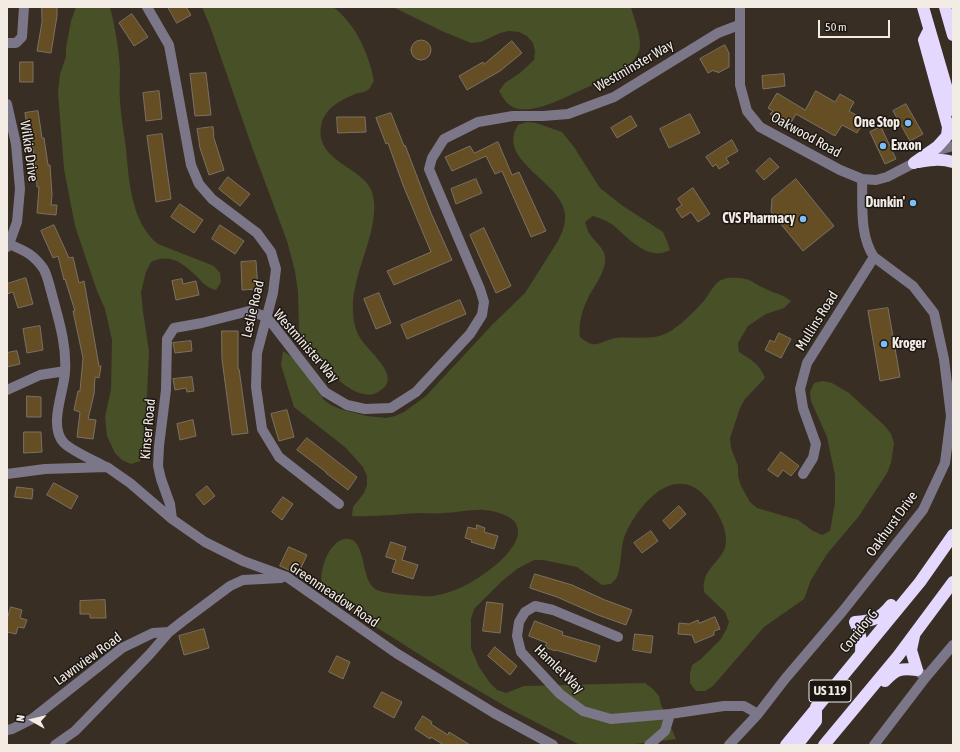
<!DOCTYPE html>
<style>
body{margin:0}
#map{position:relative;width:960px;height:752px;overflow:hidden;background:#392e24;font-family:"Asap Condensed",sans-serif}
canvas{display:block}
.frame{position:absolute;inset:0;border:8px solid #f3ece5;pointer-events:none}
.north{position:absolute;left:12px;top:700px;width:40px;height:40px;-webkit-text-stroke:3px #1c1713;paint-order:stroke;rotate:278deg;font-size:11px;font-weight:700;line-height:16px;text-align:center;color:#f3ece5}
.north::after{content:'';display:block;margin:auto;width:14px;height:18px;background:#f3ece5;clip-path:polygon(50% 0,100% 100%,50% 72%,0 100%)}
.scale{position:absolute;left:818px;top:20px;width:72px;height:18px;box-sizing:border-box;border:2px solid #f3ece5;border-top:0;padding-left:5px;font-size:12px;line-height:14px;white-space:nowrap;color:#f3ece5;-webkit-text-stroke:3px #1c1713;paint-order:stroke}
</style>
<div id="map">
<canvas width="960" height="752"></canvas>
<div class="frame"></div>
<div class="north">N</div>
<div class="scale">50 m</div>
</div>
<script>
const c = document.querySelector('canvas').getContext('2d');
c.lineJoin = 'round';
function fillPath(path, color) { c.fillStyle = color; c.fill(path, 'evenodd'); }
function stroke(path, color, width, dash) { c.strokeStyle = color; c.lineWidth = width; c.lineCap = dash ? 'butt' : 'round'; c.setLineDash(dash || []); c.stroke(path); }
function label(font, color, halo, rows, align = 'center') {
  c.font = font + ' "Asap Condensed",sans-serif'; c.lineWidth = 3; c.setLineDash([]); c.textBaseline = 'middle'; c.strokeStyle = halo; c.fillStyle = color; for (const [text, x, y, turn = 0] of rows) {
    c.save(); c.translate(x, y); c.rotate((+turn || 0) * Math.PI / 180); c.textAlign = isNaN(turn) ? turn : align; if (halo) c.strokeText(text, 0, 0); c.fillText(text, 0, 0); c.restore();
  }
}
const green = new Path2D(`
 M76,7H110C115,27 119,49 120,70C120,80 119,90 120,101C121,117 124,133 126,149C129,181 131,222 158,244L214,266L220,273L221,282L216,290C213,289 209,288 207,286C202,283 198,277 193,273C180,261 168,254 151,262L146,272L141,292L143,312L149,351L145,442L144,452L140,461L131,464L122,460L115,453L107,436L105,417L111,390L112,340L105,309L97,291L75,226L64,169L58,93L60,74L66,57V48L71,21Z
 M202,7H333C356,24 369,54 374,81C372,83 371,87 369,89C366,92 359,93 355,94C340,100 324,109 321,126C315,162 364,167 372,192C383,226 351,273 353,310C353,319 355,329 359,336C366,350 403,376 381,390C376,394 370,396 364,394C343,391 321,361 306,346L301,338L299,330L298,292L295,271L287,241L252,147L210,26Z
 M393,7H631C634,20 643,39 639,51C635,63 618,74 608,79C601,83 594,84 588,87C569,95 540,112 519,109C508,107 504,100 499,91L505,83L520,73L534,60L535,51L533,43L527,36L519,32L509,31L500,33L481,42L471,43L444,32Z
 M527,122L536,123L562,132L574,147L600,188L623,206L663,232L667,241L670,250C667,251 664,253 661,253C643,256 625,235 613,225C607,221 600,218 593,216L585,222C586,225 587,228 588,231C592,240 603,246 605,256C607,271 594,286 588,298C582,311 578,323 580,337C597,351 599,341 616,338C634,336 651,341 667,333C681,326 693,312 704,301C709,294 715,281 724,279C729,277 740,278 745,279C752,280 758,286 764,288C775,294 781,293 791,301L784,308L766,314L748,326L738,343L739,352C751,360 760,364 765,378L745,399L740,408L730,438L731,448L738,466V476L741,486L750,502L757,508L798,520L813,531L822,535L830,531L835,503V475L827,437L811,401L810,392L814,383L823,381L832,383L849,393L885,426L891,434L894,443L891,463L887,473L859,516L827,554L811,580L804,599L764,627L713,686L705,691H696L690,683V674L692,665L701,659L721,639L726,630L729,622L725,612L704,592C704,589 703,585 704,583C706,566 726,558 726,541C726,526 718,513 710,502C678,459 640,501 625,535C620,547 622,565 617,577C616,579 613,582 611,584L602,585L577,567L543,560H534L517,569L502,581L474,609L471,619V648L479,667L490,683L497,690L506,693L524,686L645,683L653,689L659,696L661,705L676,739L627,745H581L578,744L510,709L452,675L335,601C330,597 323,592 322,585C319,571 328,543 344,539C368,534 359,582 377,590C385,594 411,595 422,596C436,598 455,591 468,584C484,576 534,541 513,520C506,514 494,511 485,510C471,509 457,513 443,513C435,514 428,513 421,513C398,514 375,517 352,516L353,507L364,493L367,485V476L363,467L346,448L294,407L281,365L283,351L301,363L313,385L324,400L331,405L340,409L367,416L386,418L395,416L404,412L426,396L492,325L525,293L558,241C562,233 566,224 565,214C562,184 506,164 514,134C514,131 517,128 518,125Z`);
const building = new Path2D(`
 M42,7H57V16L51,53L37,51L42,22Z
 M168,7H186L191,15L177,23Z
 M132,14L148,37L134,46L119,23Z
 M411 50a10 10 0 1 1 20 0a10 10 0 1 1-20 0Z
 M512,41L522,53L500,71L467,90L459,76L483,62L484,64Z
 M725,45L729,53V67L718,73L717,71L715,72L714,70L708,73L700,59Z
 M20,62H33V82H20Z
 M206,73L211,115L195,116L190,74Z
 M784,74L785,86L763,89L762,76Z
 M159,91L162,119L146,121L143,93Z
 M816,91L835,102L840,94L854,102L849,111L865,120L857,133L842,125L835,136L796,114L789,126L770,114L773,111L768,108L777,93L805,110Z
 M906,104L923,134L910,141L893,111Z
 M38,111L42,138H44L48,165H50L52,195L51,205H57L56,215L37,213L39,187H37L35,160L30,132L28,133L25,113Z
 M391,113L404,146L405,145L431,213L452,260L394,285L387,271L431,252L403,185L388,143L386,144L376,118Z
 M690,114L700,133L669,148L660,129Z
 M631,116L637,126L617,138L611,128Z
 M337,117H365L366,132L338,133Z
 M213,127L214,135H213L224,170L209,175L200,148L197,129Z
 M881,127L896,159L885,164L870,132Z
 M162,134L171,199L156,202L147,136Z
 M732,140L738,151L726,158L729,163L719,169L716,164L713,167L706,157Z
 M498,142L512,175L519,172L546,231L531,237L502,171L495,174L486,156L452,171L445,157L470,146L474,153Z
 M770,158L779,167L764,180L756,171Z
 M228,177L250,194L240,206L219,189Z
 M476,179L482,193L456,204L451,189Z
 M796,179L834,226L803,251L771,212L772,199Z
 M693,188L710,214L698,222L691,212L682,218L676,209L682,205L678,199Z
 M180,204L203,220L194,233L171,217Z
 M54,225L69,258L73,257L79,283L84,281L99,366H101L99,378L95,377L94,394L88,419L96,420L93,439L77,437L80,412L74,410L78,391H80L83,358L73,311H75L65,279L64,280L58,256L53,258L41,231Z
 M220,225L244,241L235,254L212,239Z
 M484,228L511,286L496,293L470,235Z
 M256,261L258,289L242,290L241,262Z
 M26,278L33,304L18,308L13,292L7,294V284Z
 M182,279L183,284L196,281L199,295L176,300L172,281Z
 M379,293L391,323L376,329L364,299Z
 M460,300L466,314L407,339L401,325Z
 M888,308L900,377L880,381L868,311Z
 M40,326L43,350L27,353L23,329Z
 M222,331H238V369H239L248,433L232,435L222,359Z
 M779,333L791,339L781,358L765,350L770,340L774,342Z
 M191,341L192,351L175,353L173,343Z
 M17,351L20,364L7,367V353Z
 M192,377L194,391L187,392L186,388L175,390L173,379Z
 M27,396L41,397V417H27Z
 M287,410L294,437L279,441L271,414Z
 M193,420L196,436L180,440L177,424Z
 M24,432H41L42,452L24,453Z
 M307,438L357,477L348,490L326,473V472L297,450Z
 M781,452L799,466L791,476L783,470L778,477L768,470Z
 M54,483L78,496L71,509L47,495Z
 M207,486L215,496L204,505L196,495Z
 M17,487L33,489L32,499L15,497Z
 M283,497L293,504L282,520L272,512Z
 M679,506L686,514L670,529L663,521Z
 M477,525L485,528L484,532L498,536L494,549L471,542L472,540L465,538L468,527L476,529Z
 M651,531L658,541L642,553L634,543Z
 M391,542L406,547L402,560L418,565L413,579L392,572L396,560L386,557Z
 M289,547L307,555L298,574L280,566Z
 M535,574L572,585L605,600L632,610L626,625L598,615L557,597L530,588Z
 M105,600L106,618H90V614H80V601Z
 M487,602L503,604L500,633L483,631Z
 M11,607L22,610L20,618L27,620L24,628L18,627L16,634L7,632V620Z
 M715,617L720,629L714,631V635L695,643L692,635L678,634L679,623L689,624L698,620L699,623Z
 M535,621L563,632L562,635L600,646L596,662L556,650L555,651L545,647L547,643L529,636Z
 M204,629L209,648L184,655L179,636Z
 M635,634L653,636L651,653L633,650Z
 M495,647L517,666L510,675L488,656Z
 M337,656L350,662L343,679L329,672Z
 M382,692L402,702L394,718L374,707Z
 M423,716L432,722L431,724L448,735L449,732L470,745H444L431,737L430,739L415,729Z`);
const minor = new Path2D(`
 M147,7L169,45L191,165L199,184L212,199L257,233L271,252L276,269L273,293L257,353L256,387L262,429L279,457L339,504
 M740,7V85L747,111L760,127L840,170L862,179L876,180L887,177L939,150L953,146
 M7,43H16L22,37L24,7
 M7,104L16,144L20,189L17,222L9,244L7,247
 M9,244C25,251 33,254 43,268C47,274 49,284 51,291C58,318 67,344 65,372C64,392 48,426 64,443C72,451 95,461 106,467
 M7,390L40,375L65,371
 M7,474L45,469L107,467L130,483L172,519L205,542L243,561L287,577L396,653L494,713L553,745
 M803,474L813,458L816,444L803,408L800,389L807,363L874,257
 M172,519L170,504L161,479L158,466L159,446L166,390L167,339L174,328L202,323L249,311L267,317L325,392L347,405L365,409L391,408L416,392L470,334L482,315L484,302L480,289L429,169L432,158L444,139L478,122L513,116H543L568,114L614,97L718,33L739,25
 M618,637L553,610L535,606L525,612L519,622L517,636L521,652L560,694L583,711L611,719L670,714L724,706H744L758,714
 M920,673L926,677L953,645
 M7,730L12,729L32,719L122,648L153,633L169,632
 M55,745L75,731L149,655L169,632L183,621L230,586L243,580L281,578
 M649,745L665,731L670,714
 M729,745L758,714L785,679L842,612L923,510L945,463L951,416L944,359L934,313L913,286L874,257C859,235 863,204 862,179
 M874,745L926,677`);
const highway = new Path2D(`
 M923,7L953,110
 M945,7L953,35
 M919,162C931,160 941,158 953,162
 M914,163L937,147L947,136L948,127L924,40L929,30
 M861,652C862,640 860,633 855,622C872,621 880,619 891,605
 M885,681C896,669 901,668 917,670L911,650L914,636
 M786,745L920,582L953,535
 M797,745L816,721V707
 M824,745L898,656L953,582`);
const markers = [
 [908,123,4,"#7bbef8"],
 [883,146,4,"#7bbef8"],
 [913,203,4,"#7bbef8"],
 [803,219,4,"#7bbef8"],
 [884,344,4,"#7bbef8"]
];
const shields = [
 [830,691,42]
];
const shieldNames = [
 ["US 119",830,691]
];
const streetNames = [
 ["Westminster Way",634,66,-30],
 ["Oakwood Road",806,135,29],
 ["Wilkie Drive",29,151,82],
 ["Leslie Road",253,309,-77],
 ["Mullins Road",817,321,-58],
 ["Westminister Way",306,346,49],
 ["Kinser Road",148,429,-85],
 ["Oakhurst Drive",892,524,-54],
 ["Greenmeadow Road",334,595,34],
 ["Corridor G",859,631,-51],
 ["Lawnview Road",88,659,-36],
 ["Hamlet Way",559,669,44]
];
const poiNames = [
 ["One Stop",900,123],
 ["Exxon",891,146,"left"],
 ["Dunkin'",905,203],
 ["CVS Pharmacy",795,219],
 ["Kroger",892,344,"left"]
];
fillPath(green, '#485027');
fillPath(building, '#664e24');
stroke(building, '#7a7164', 1);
stroke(minor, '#7c7689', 10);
stroke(highway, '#e4d8fe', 12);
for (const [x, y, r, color] of markers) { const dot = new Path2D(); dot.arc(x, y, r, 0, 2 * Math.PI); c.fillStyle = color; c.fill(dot); stroke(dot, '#1c1713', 1.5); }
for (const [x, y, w] of shields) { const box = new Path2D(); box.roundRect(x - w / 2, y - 11, w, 22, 3); c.fillStyle = '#1c1713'; c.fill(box); stroke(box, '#f3ece5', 1); }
label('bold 13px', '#f3ece5', null, shieldNames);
label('14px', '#f3ece5', '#1c1713', streetNames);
label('bold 14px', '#f3ece5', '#1c1713', poiNames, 'right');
</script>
